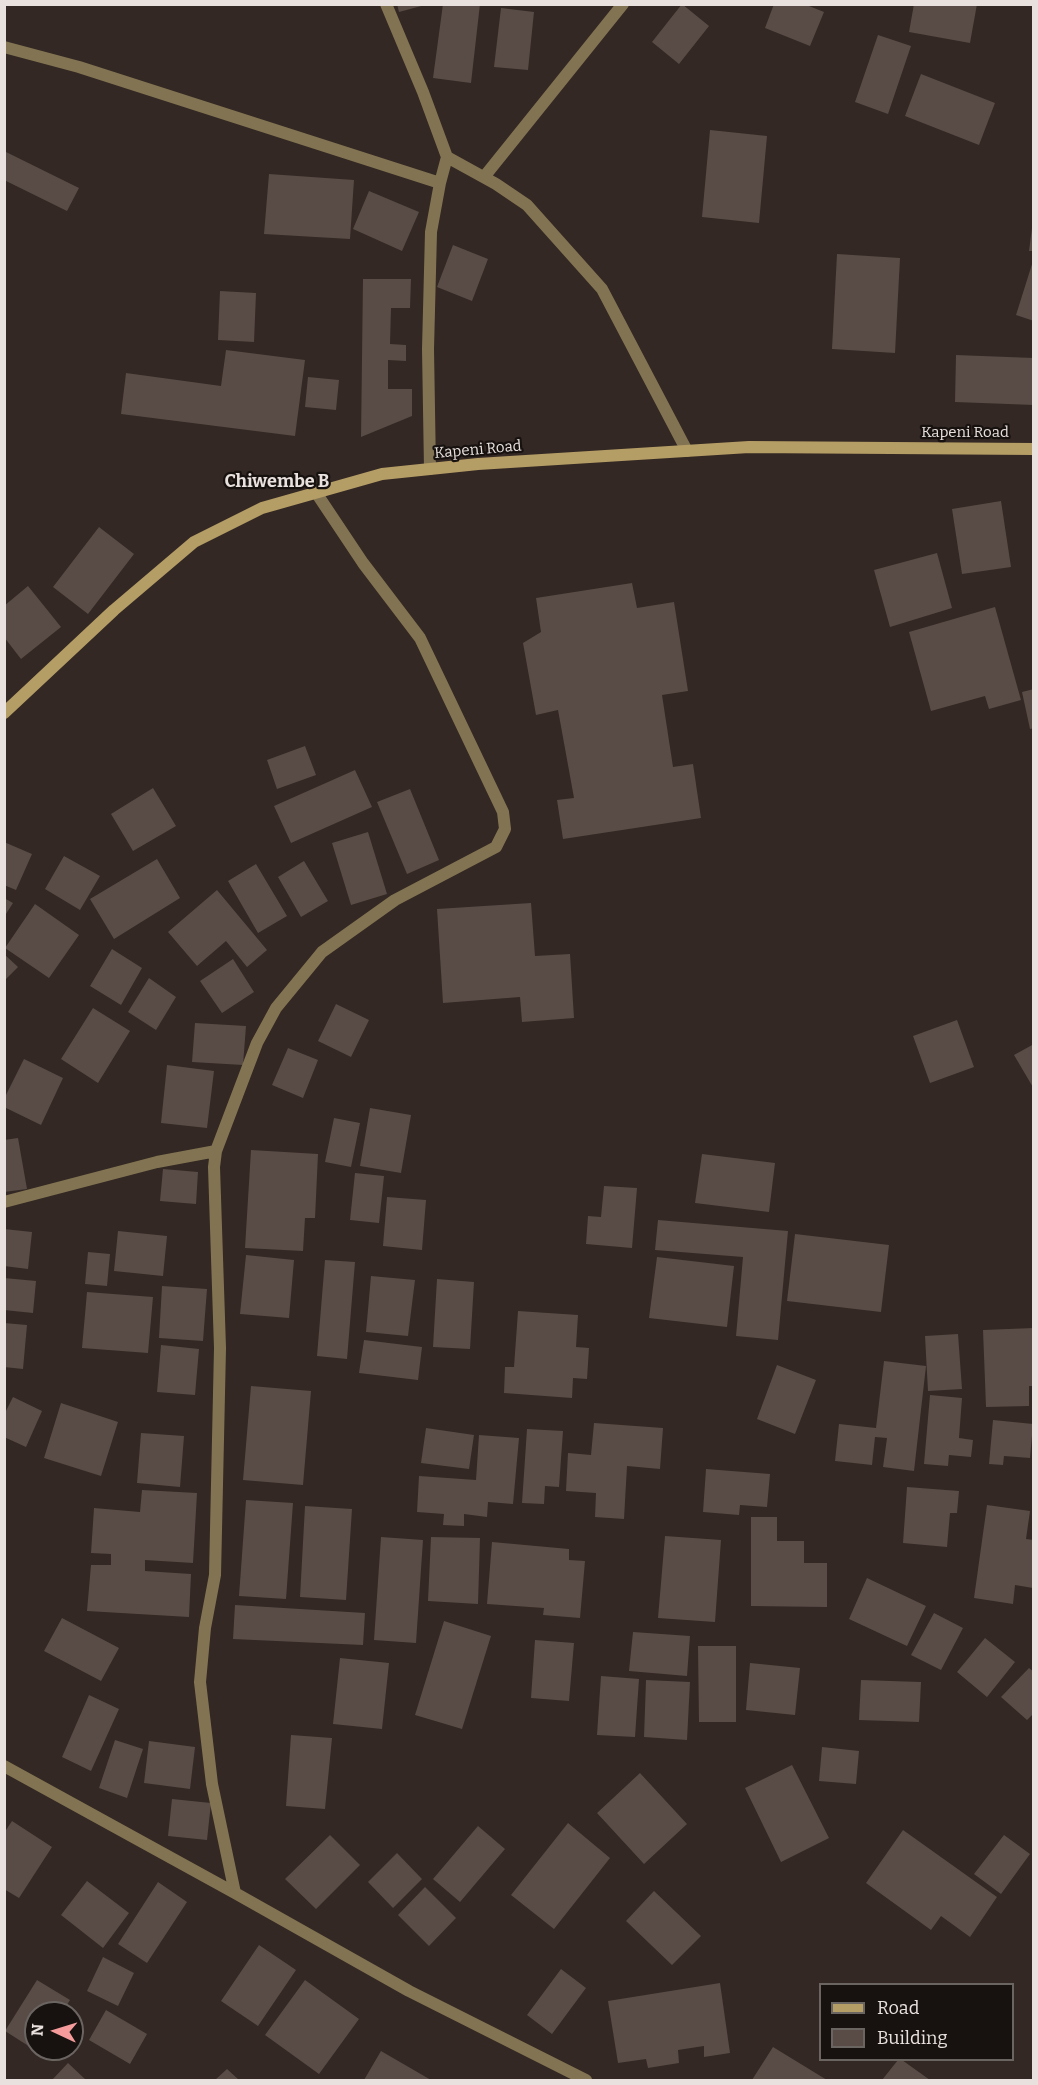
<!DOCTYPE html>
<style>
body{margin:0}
#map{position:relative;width:1038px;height:2085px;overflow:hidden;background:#332823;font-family:Bitter,serif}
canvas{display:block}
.frame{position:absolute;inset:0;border:6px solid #e9e1de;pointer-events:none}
.legend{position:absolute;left:819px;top:1983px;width:195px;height:78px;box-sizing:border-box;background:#171210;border:2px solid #6b6562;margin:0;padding:8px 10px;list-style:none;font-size:18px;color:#e9e1de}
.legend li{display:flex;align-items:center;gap:12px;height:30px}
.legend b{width:30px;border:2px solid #6b6562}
.north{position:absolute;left:24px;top:2001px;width:60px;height:60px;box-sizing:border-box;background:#171210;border:2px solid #6b6562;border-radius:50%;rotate:274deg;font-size:16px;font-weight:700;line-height:24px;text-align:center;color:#e9e1de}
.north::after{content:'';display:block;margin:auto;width:21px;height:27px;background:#f59b9c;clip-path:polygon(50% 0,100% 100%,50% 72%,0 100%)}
</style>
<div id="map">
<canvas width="1038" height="2085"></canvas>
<div class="frame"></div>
<ul class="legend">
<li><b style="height:8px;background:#b59d66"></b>Road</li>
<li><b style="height:16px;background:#594c47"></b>Building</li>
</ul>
<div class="north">N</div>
</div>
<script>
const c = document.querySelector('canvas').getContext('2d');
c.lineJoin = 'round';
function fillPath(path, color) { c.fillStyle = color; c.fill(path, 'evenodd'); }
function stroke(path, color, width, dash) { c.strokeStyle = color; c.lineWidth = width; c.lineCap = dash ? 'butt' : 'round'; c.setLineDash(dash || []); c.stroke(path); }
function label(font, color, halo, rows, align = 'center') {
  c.font = font + ' Bitter,serif'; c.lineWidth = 4.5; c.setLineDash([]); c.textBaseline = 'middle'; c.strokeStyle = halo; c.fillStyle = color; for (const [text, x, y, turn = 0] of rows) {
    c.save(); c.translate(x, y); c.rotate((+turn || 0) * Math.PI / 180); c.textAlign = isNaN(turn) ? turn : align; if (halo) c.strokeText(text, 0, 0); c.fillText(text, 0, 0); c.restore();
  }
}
const building = new Path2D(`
 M397,4H424L425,5L399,12Z
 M443,4H480L471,83L433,78Z
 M682,4L709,26L679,64L652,42Z
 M774,4H804L824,12L810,46L765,28Z
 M914,4H977L970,43L909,32Z
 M501,8L534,12L528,70L494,67Z
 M878,35L911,46L888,114L855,102Z
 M921,74L995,103L979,145L905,116Z
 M710,130L767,136L759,223L702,217Z
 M4,151L79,188L67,211L4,180Z
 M269,174L354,180L350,239L264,234Z
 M369,191L419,212L402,251L353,229Z
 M1032,228H1034V251H1029Z
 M453,245L488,259L472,301L437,287Z
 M837,254L900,258L895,353L832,349Z
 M1033,261H1034V321L1016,315Z
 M363,279H411L410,308H391L390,344L406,345V361L388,360V389H412V416L361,437Z
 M220,291L256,293L254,342L218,340Z
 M226,350L305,360L295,436L121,414L126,373L221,386Z
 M956,355L1034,358V405L955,402Z
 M308,377L339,380L336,410L305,407Z
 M1001,501L1011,567L962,574L952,509Z
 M99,527L134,554L88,614L53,587Z
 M937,553L952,608L890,627L874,570Z
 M632,583L637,608L674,602L688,691L662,695L673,767L693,764L701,818L563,839L557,800L574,798L558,710L536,715L523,643L541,632L536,598Z
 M28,586L61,627L21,659L4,637V606Z
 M995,607L1021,700L989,709L985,696L931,711L909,632Z
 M1034,689V728L1030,729L1022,692Z
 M305,746L316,775L277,789L267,760Z
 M355,770L372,807L291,843L274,806Z
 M153,788L176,826L133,851L111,814Z
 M410,789L439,860L407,874L377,802Z
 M368,832L387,894L351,905L332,843Z
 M4,842L32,854L16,890L4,885Z
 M64,856L100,876L80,910L45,889Z
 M157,859L180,898L114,939L90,899Z
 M304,861L328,901L301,917L278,877Z
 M256,864L287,916L258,933L228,881Z
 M217,890L267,950L247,967L226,941L197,966L168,932Z
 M4,898L13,903L4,917Z
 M531,903L535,956L570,954L574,1018L522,1022L520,997L443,1003L437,909Z
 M35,904L79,935L49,978L5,948Z
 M112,949L142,968L121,1005L90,986Z
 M4,954L18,967L4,981Z
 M233,959L254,992L222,1013L200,981Z
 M149,978L176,997L156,1030L128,1012Z
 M336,1004L369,1020L351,1057L318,1041Z
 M93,1008L130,1031L98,1083L61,1059Z
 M957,1020L974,1067L930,1083L913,1036Z
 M195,1023L246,1026L243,1065L192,1062Z
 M1034,1044V1089L1014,1055Z
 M288,1048L318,1060L303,1098L272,1085Z
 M24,1059L63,1078L41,1125L4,1107V1099Z
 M167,1065L214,1071L207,1128L161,1123Z
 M370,1108L411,1115L401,1173L360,1166Z
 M334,1118L360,1123L351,1167L325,1162Z
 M18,1138L27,1189L4,1192V1140Z
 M251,1150L318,1154L315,1218H305L303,1251L245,1248Z
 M702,1154L775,1163L769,1212L695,1203Z
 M163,1169L198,1172L196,1204L160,1201Z
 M355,1173L384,1176L379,1223L350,1220Z
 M604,1186L637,1188L632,1248L586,1244L588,1216L601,1217Z
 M387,1197L426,1200L422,1250L383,1246Z
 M658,1220L788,1231L778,1340L736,1336L743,1257L655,1250Z
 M4,1229L32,1232L28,1269L4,1266Z
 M118,1231L167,1236L163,1276L114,1271Z
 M795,1234L889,1245L881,1312L787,1301Z
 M88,1252L110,1254L107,1286L85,1284Z
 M246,1255L294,1260L289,1318L240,1314Z
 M657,1257L734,1266L727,1327L649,1318Z
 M325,1260L355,1262L347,1359L317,1356Z
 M371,1276L415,1280L408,1336L366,1332Z
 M4,1278L36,1281L33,1313L4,1310Z
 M437,1279L474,1282L470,1349L433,1347Z
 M162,1286L207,1289L203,1341L159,1338Z
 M87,1292L153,1297L148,1353L82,1348Z
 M518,1311L578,1315L576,1347L589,1348L587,1379L573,1378L572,1398L504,1393L505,1367H514Z
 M4,1323L27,1325L23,1369L4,1367Z
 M1034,1328V1386H1029V1406L986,1407L983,1330Z
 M958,1334L962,1389L928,1391L925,1336Z
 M364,1340L422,1347L418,1380L359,1373Z
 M161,1345L199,1349L195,1395L157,1392Z
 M884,1361L926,1366L914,1471L883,1467L887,1438L875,1437L872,1465L835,1461L839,1424L876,1428Z
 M777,1365L816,1380L795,1434L757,1419Z
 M251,1386L311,1391L303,1485L243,1480Z
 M930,1395L962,1398L959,1438L973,1440L971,1457L949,1455L948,1466L924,1464Z
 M13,1397L42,1411L26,1447L4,1437V1415Z
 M61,1403L118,1422L101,1476L44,1458Z
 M993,1420L1033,1424L1030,1458L1004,1456L1003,1465L989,1464Z
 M594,1423L663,1428L660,1469L627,1466L624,1519L595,1517L596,1493L566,1491L568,1453L591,1455Z
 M426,1428L474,1435L469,1469L421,1463Z
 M527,1429L563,1431L559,1487L545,1486L544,1504L522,1503Z
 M141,1433L184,1436L180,1487L137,1483Z
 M479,1435L519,1438L513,1504L488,1502L487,1517L464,1514V1526L443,1525L444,1514L417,1512L419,1476L476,1480Z
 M706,1469L770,1474L767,1507L740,1505L739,1515L703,1512Z
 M907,1487L959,1491L957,1513H950L947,1547L903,1543Z
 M142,1490L197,1493L193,1563L145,1560V1571L191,1574L189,1617L87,1611L91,1565H111V1554L91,1553L94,1508L140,1512Z
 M246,1500L293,1503L286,1599L239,1596Z
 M987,1505L1030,1511L1026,1539L1034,1540L1033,1588L1015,1585L1013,1604L974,1598Z
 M305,1506L352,1509L346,1600L300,1597Z
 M751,1517H777V1541H804V1563H827V1607L751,1606Z
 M665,1536L721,1540L715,1622L658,1618Z
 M381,1537L423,1540L416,1643L374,1640Z
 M431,1537L480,1538L478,1604L428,1601Z
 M492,1542L569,1549V1560L585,1561L580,1618L543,1615L544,1608L487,1604Z
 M867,1578L926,1606L907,1646L849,1619Z
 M235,1605L365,1613L363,1645L233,1639Z
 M934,1613L963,1628L941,1670L911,1655Z
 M62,1618L119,1648L101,1681L44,1651Z
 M444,1621L491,1636L462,1729L415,1715Z
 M633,1632L690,1636L687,1676L629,1671Z
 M985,1638L1015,1662L987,1697L957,1672Z
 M535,1640L574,1643L569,1701L531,1698Z
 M698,1646H736V1722H699Z
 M340,1658L389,1663L382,1729L333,1724Z
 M750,1663L800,1668L795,1715L746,1710Z
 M1029,1668L1034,1672V1713L1027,1720L1001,1697Z
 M601,1676L639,1679L635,1737L597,1735Z
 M646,1680L690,1682L687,1740L644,1737Z
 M861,1680L921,1682L919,1722L859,1720Z
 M89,1695L119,1709L91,1771L62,1757Z
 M291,1735L332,1738L325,1809L286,1806Z
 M115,1740L143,1749L127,1798L99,1788Z
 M149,1741L195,1747L190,1789L144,1783Z
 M822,1747L859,1751L856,1784L819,1781Z
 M792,1765L829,1838L781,1862L745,1788Z
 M640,1773L687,1824L644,1864L597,1813Z
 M172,1799L211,1803L207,1840L168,1836Z
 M12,1821L52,1847L19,1898L4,1889V1833Z
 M568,1823L610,1858L554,1929L511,1895Z
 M478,1826L505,1849L460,1902L433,1879Z
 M903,1830L997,1897L970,1937L941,1916L931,1930L866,1883Z
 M330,1835L360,1865L316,1909L285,1879Z
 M1004,1835L1030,1854L1001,1894L974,1874Z
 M397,1853L422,1879L393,1908L368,1882Z
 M87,1881L129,1913L103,1948L61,1915Z
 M158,1882L187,1902L147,1963L118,1944Z
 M425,1887L456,1918L429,1946L398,1915Z
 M654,1891L701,1936L672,1965L626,1921Z
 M259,1945L296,1970L258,2026L221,2001Z
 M103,1957L134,1973L118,2006L87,1991Z
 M561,1969L586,1988L552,2034L527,2015Z
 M37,1980L70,2000L62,2013H36V2049H40L38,2052L5,2031Z
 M305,1980L359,2019L319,2074L265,2035Z
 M720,1983L730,2053L704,2057V2046L678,2050L679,2063L648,2068L646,2059L618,2063L608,2001Z
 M106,2010L147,2034L130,2064L89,2040Z
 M773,2047L827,2080H752Z
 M381,2051L431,2080H364Z
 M898,2060H902L930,2080H882Z
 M68,2063L86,2080H52Z
 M227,2069L239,2080H215Z`);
const street = new Path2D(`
 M386,4L423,92L447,157L440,183L431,232L428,349L430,469
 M4,47L79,67L440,183
 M447,157L496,184L527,205L602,289L687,451
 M484,177L623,4
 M4,1202L157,1162L216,1151
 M4,1766L235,1893L409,1991L586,2080
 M235,1893L212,1784L200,1682L205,1628L215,1575L220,1348L214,1167L216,1151L257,1043L276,1008L322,952L395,900L496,847L505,829L503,812L420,638L363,563L315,491`);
const secondary = new Path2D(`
 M4,713L114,610L194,542L262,508L382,474L478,464L749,447L1034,449`);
const streetNames = [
 ["Kapeni Road",965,433],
 ["Kapeni Road",478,450,-5]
];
const quarterNames = [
 ["Chiwembe B",277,482]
];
fillPath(building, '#594c47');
stroke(street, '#827452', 12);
stroke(secondary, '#b59d66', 12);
label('15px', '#e9e1de', '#171210', streetNames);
label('bold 18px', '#e9e1de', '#171210', quarterNames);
</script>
